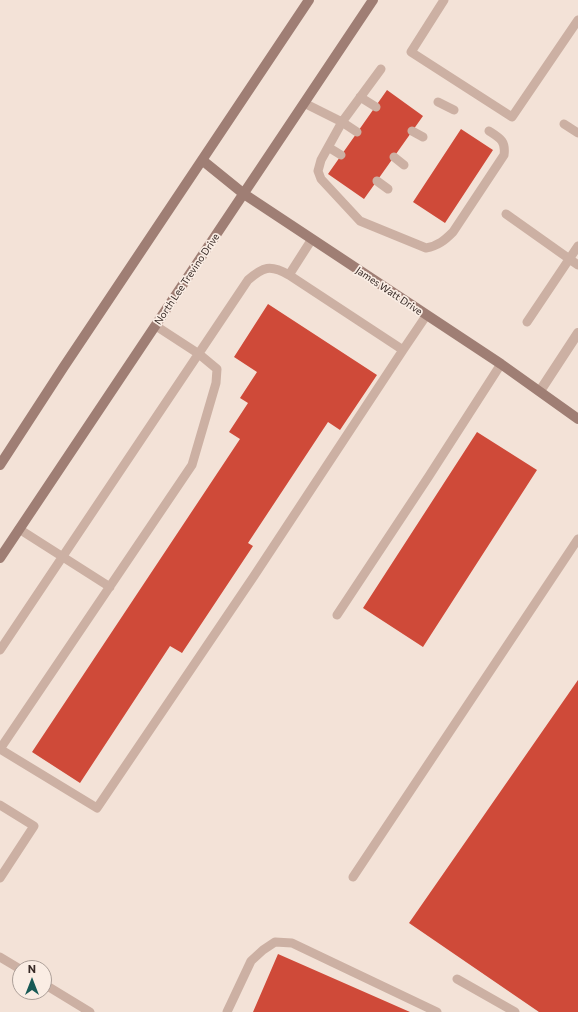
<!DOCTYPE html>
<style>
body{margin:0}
#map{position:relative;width:578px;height:1012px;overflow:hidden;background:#f3e2d7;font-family:Commissioner,sans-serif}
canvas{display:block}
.north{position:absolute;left:12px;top:960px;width:40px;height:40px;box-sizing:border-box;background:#faede4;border:1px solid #ac9f98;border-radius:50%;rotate:0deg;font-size:11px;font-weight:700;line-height:16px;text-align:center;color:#362925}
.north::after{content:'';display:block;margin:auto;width:14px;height:18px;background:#185a56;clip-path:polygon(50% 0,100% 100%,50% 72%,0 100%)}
</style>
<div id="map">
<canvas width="578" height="1012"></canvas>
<div class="north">N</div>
</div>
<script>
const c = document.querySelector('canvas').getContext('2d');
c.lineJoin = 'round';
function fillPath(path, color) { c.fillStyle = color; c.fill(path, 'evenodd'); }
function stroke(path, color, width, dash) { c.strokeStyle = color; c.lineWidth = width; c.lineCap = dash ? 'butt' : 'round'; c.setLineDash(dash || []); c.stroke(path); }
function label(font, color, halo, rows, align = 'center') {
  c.font = font + ' Commissioner,sans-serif'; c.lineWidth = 3.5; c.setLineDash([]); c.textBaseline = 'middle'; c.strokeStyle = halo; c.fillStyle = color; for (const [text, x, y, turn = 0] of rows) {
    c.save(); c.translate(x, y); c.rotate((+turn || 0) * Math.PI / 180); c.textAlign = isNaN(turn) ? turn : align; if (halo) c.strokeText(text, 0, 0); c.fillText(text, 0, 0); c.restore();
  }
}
const building = new Path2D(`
 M387,90L423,116L364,199L328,174Z
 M461,129L493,150L445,223L413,202Z
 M268,304L377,375L340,430L328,422L248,543L253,546L182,653L170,646L80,783L32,752L240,439L229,432L248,403L240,398L257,372L234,357Z
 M477,432L537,470L423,647L363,608Z
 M578,680V1012H539L409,923Z
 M278,954L410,1012H253Z`);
const lane = new Path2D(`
 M444,0L411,52L512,117L578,20
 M360,97L376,107
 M438,102L454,110
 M304,103L342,122L381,69
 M564,124L578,133
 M412,131L423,137
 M357,132L342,122L321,160L318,171L321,179L360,221L426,248C438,246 445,240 453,232L504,155C506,141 500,138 489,131
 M328,147L341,155
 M394,157L404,165
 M377,181L388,189
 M506,214L578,265
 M312,239L289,275L403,350L426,316
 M527,322L578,246
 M19,529L110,587
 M337,615L429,476L501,364
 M0,650L248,280C263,267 270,264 289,275
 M0,749L97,808L254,576L403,350
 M0,749L192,465L216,383L217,369L199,354L156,326
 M0,805L34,826L0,878
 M353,877L578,539
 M0,957L20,969
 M457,979L515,1012
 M44,984L90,1012
 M227,1012L251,961L263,950L275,942L292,943L437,1012`);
const street = new Path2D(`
 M540,391L578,333`);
const secondary = new Path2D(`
 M202,160L244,194L501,364L578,419
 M0,465L63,368L309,0
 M0,558L373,0`);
const streetNames = [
 ["North Lee Trevino Drive",187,279,-56],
 ["James Watt Drive",389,291,34]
];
fillPath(building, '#cf4a39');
stroke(lane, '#ccb0a3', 9);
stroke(street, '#ccb0a3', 10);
stroke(secondary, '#9f7e74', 10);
label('10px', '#362925', '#faede4', streetNames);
</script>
